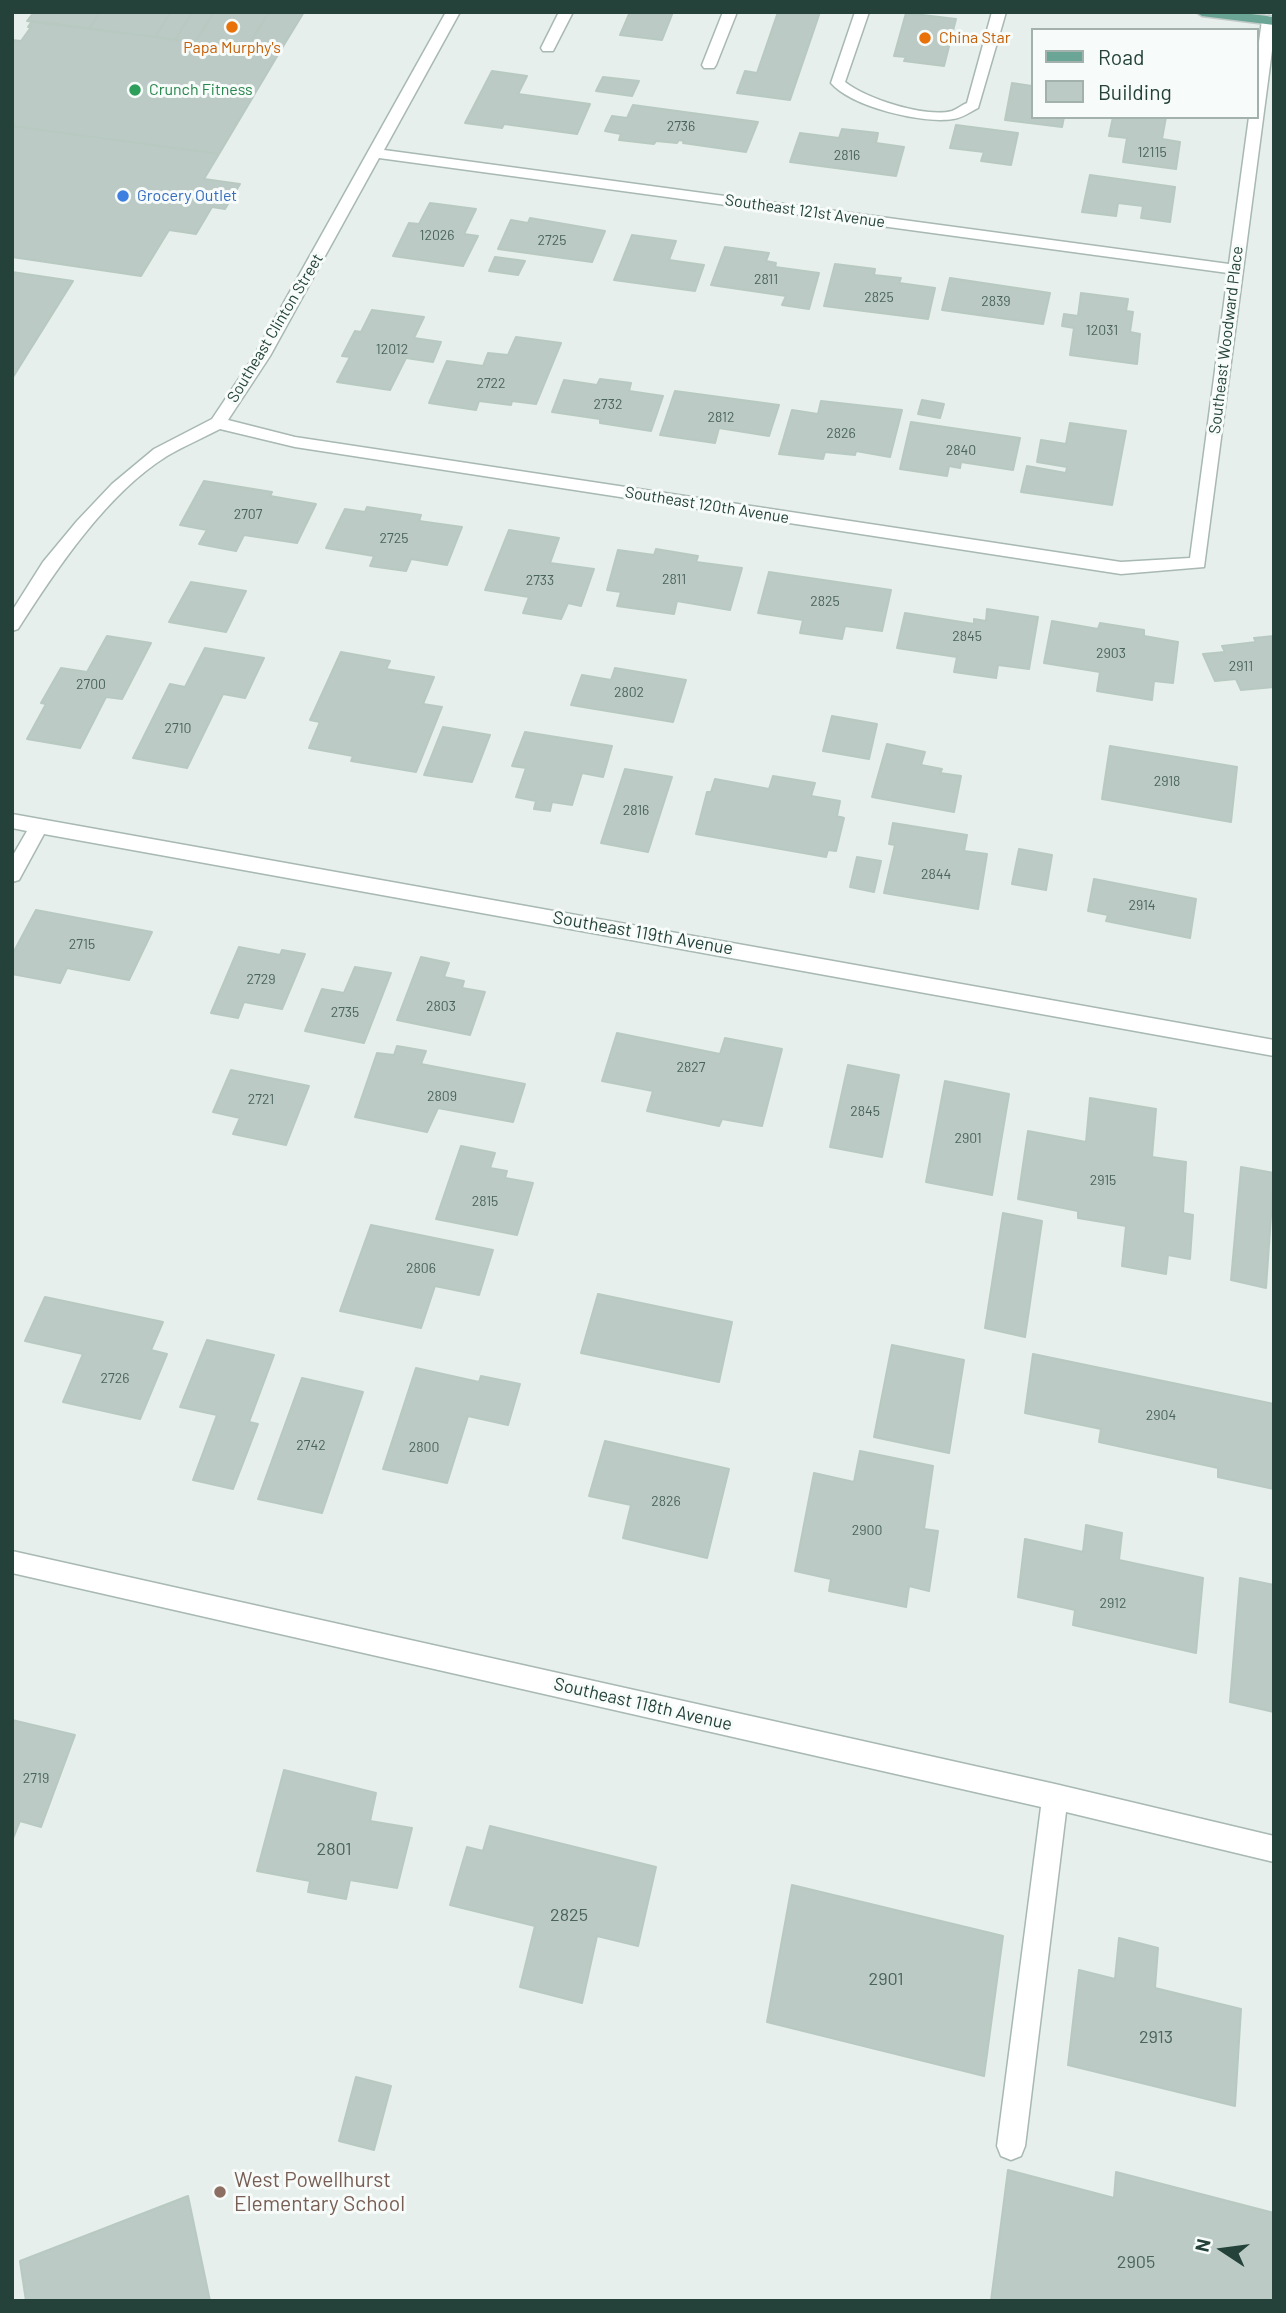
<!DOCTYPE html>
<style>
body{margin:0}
#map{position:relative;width:1286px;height:2313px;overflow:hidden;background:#e6efeb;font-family:Barlow,sans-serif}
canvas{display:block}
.frame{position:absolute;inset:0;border:14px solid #24423a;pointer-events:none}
.legend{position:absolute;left:1031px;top:28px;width:228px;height:91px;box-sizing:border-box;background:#f7fbf9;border:2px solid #a3b1ad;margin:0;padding:9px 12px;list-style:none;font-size:21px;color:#24423a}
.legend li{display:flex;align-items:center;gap:14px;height:35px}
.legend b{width:35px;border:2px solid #a3b1ad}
.north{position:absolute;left:1188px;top:2215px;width:70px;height:70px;-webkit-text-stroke:5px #f7fbf9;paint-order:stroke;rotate:283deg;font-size:19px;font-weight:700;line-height:28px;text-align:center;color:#24423a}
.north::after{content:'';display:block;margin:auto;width:24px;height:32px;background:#24423a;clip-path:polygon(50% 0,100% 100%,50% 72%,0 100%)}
</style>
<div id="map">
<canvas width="1286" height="2313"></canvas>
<div class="frame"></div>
<ul class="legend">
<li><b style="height:9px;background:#6aa596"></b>Road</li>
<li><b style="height:19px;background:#bbcac4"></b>Building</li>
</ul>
<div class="north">N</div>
</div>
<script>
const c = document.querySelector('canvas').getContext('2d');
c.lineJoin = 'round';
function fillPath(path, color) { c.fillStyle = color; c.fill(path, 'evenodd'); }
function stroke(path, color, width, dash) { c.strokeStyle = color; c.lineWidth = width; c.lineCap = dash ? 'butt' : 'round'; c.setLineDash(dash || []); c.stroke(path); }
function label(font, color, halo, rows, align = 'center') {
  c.font = font + ' Barlow,sans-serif'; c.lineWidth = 6; c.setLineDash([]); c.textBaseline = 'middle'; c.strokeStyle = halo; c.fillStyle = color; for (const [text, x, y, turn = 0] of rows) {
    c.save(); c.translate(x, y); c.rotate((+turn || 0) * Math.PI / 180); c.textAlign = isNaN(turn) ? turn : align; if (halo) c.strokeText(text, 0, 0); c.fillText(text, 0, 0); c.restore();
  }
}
const building = new Path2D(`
 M34,12H100L89,29L27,21Z
 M100,12H171L155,37L89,29Z
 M171,12H192L175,40L155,37Z
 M192,12H214L195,42L175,40Z
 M214,12H269L246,49L195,42Z
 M269,12H304L279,53L246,49Z
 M630,12H673L662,40L620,35Z
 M778,12H820L790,100L737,93L745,71L757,73Z
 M906,13L956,19L944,66L904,61L906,57L894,56Z
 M32,21L155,37L279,53L219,154L12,126V40L21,41L31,27H28Z
 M492,71L527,76L518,94L590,104L577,134L504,124L502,128L465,123Z
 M603,77L639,81L632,96L596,91Z
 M1012,83L1032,86V117H1064L1062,127L1005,120Z
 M633,105L758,122L746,152L683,143L684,141L679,140L677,143L656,141L654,144L619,140L621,134L605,131L612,116L627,118Z
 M1113,117H1166L1162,139L1180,142L1176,169L1123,162L1127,138L1109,136Z
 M956,125L1018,133L1011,165L981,161L984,152L950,148Z
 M12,126L219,154L204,179L240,184L225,209L212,207L196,234L169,230L141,276L12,257Z
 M842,129L878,133L876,143L904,147L896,176L790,162L800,133L839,138Z
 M1090,175L1175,187L1170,222L1141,218L1143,206L1118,203L1116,216L1082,212Z
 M430,203L476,209L464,234L478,236L463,266L393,256L409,223L419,224Z
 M530,218L605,231L592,262L498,249L511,220L528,223Z
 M632,235L676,241L669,260L704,265L695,291L614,280Z
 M725,247L769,253L766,261L776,263L775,267L819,273L809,309L782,305L786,296L711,285Z
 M495,257L525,261L518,275L489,271Z
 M835,264L875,269L874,275L901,278L899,283L935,288L928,319L824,306Z
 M12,272L73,281L13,377H12Z
 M950,278L1050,293L1043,324L942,310Z
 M1081,293L1128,299L1126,311L1133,312L1130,332L1140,334L1137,364L1070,355L1074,328L1062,326L1064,314L1078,316Z
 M372,310L424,317L414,338L441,342L433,362L406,358L390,390L337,382L350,357L342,356L355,331L361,332Z
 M516,337L561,343L536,404L512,401L511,405L479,401L476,410L429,403L447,361L483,366L488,353L508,355Z
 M600,379L631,383L629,391L663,396L651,431L600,423V419L552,412L564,380L597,385Z
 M675,391L779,405L769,436L719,428L715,443L660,435Z
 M922,400L944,404L940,418L918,414Z
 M821,401L902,410L890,457L856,451L855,455L825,452L823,459L779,454L792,410L818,414Z
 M911,422L1020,438L1013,470L961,462L960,468L949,466L947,476L900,469Z
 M1070,423L1126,431L1112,505L1021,492L1027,466L1066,473L1067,467L1037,462L1041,440L1066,444Z
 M204,481L272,492L270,496L316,504L297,543L244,535L236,551L199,544L207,530L180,525Z
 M367,507L421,515L419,521L462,527L447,565L411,559L406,571L370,566L374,556L326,548L345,509L365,512Z
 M509,530L559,538L550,563L594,569L581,606L568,603L561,619L523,613L529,597L485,590Z
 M656,549L698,556L696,562L742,568L730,610L677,601L674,614L617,606L621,592L607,590L618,550L654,555Z
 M769,572L891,590L882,631L845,626L842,639L800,633L803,620L758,613Z
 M191,582L246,591L226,632L169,622Z
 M987,609L1038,617L1029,669L998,665L996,678L954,672L957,657L897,648L905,613L974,624V619L986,621Z
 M1052,621L1098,629L1100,623L1144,630V636L1178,642L1173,683L1154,681L1152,700L1097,691L1100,672L1044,663Z
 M107,636L151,643L122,699L106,697L80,748L27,739L46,704L41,703L61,668L87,672Z
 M1274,636V687L1241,690L1236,679L1215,681L1203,654L1225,652L1222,646L1256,642L1254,638Z
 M205,648L264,658L245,698L223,694L187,768L133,758L170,684L185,687Z
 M341,652L390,661L386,669L434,677L423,704L442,707L416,772L351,761L353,756L309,748L320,722L310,720Z
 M615,668L686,680L673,722L571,705L582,675L611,680Z
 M832,716L877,724L869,759L823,751Z
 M443,727L490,735L472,782L424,775Z
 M525,732L612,746L603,777L582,773L572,805L552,802L550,811L534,809L536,801L516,797L526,768L512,766Z
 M887,744L925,752L921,765L942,769L940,773L961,776L954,812L872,797Z
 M1110,746L1237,767L1231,822L1102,799Z
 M625,769L672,777L648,852L601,843Z
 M773,776L815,783L811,796L840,801L837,816L844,818L836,851L828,850L826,857L696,834L707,792H711L715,779L769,789Z
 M893,823L967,835L964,851L987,854L978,909L884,893L895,845L889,844Z
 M1019,849L1052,855L1046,890L1012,884Z
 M857,857L881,861L874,892L850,887Z
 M1094,879L1196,899L1190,938L1106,921L1108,915L1088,911Z
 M36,910L152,932L129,980L67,968L60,983L12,974V955Z
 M239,947L280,955L282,950L305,954L282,1009L244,1002L238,1018L211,1013Z
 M421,957L449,963L444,977L464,981L462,988L485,992L470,1035L397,1020Z
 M355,967L391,973L364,1043L305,1031L322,989L344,993Z
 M617,1033L720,1054L725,1038L782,1049L762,1126L722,1119L719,1126L647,1111L653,1091L602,1081Z
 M397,1046L426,1051L421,1064L525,1084L513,1122L438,1108L427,1132L355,1117L377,1053L394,1055Z
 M848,1065L899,1075L882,1157L830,1147Z
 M231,1070L309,1086L286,1145L233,1134L240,1118L213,1112Z
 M945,1081L1009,1094L992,1195L926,1182Z
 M1090,1098L1156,1109L1152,1157L1186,1162L1183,1213L1193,1215L1190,1259L1168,1255L1166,1274L1122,1266L1126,1226L1078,1218V1211L1018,1199L1028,1131L1086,1142Z
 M461,1146L495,1153L490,1168L507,1171L505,1178L533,1183L517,1235L436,1219Z
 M1241,1167L1274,1173L1266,1288L1231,1280Z
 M1003,1213L1042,1221L1025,1337L985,1328Z
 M371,1225L493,1250L479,1295L435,1286L421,1328L340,1311Z
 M598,1294L732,1322L719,1382L581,1353Z
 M45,1297L163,1322L151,1350L167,1354L140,1419L63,1402L83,1354L25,1341Z
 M207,1340L274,1355L249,1422L258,1424L233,1489L193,1480L217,1415L180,1407Z
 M892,1345L964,1360L949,1453L874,1437Z
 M1033,1354L1274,1404V1489L1218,1477V1468L1099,1442L1101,1429L1025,1413Z
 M416,1368L479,1382L481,1376L520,1384L508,1425L468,1416L447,1483L383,1469Z
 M302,1378L363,1392L322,1513L258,1499Z
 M605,1441L729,1469L707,1558L623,1538L631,1505L589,1496Z
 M860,1451L933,1466L924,1529L938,1531L929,1591L909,1586L906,1607L829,1591L831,1579L795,1571L814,1473L854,1482Z
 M1086,1525L1122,1533L1119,1560L1203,1578L1196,1653L1073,1625L1075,1610L1018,1597L1025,1539L1083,1552Z
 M1240,1578L1274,1585V1712L1230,1702Z
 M12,1720L75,1735L41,1827L20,1821L12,1841Z
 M284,1770L376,1793L370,1821L412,1828L397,1888L350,1880L346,1899L308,1892L310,1881L257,1871Z
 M490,1826L656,1867L638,1946L597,1936L582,2003L520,1987L535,1926L450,1905L467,1847L483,1851Z
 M792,1885L1003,1936L984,2076L767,2022Z
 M1119,1938L1158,1948L1155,1988L1241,2009L1235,2106L1068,2065L1079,1970L1115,1979Z
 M356,2077L391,2086L374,2150L339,2141Z
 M1008,2170L1114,2198L1116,2172L1274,2213V2301H991Z
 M188,2196L210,2301H26L20,2261Z`);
const minor = new Path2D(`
 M446,12H460L384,150L1229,264L1249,117H1256V64L1262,20L1269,16L1274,17V35L1204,567L1121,574L295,447L220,429C203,438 184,446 167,456C107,493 55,571 18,629L12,631V611L43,562L77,521L112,484L154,449L212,419L254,356ZM379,158L1228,273L1190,558L1121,562L295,437L228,420L270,356Z
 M559,12H573L553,51H543L541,48Z
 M723,12H737L716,65L714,68H704L702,65Z
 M855,12H869L845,82C867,99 925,118 952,111C957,109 962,105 967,103L992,12H1006L978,108C970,112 962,118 953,119C922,124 852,107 831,83Z
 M12,814L1274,1040V1056L44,834L19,880L12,882V857L27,831L12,828Z
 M12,1551L1055,1784L1274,1836V1862L1066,1812L1025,2146L1021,2156L1011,2160L1001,2156L997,2146L1041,1807L12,1573Z`);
const major = new Path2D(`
 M1196,12H1236L1274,17V25L1202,16Z`);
const markers = [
 [232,27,7,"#e8710a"],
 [925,38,7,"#e8710a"],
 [135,90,7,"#2e9e5b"],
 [123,196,7,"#3f7fe0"],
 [220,2192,7,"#8d6e63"]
];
const numberNames = [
 ["2736",681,126],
 ["12115",1152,152],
 ["2816",847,155],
 ["12026",437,235],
 ["2725",552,240],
 ["2811",766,279],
 ["2825",879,297],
 ["2839",996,301],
 ["12031",1102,330],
 ["12012",392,349],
 ["2722",491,383],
 ["2732",608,404],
 ["2812",721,417],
 ["2826",841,433],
 ["2840",961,450],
 ["2707",248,514],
 ["2725",394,538],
 ["2811",674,579],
 ["2733",540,580],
 ["2825",825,601],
 ["2845",967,636],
 ["2903",1111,653],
 ["2911",1241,666],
 ["2700",91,684],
 ["2802",629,692],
 ["2710",178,728],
 ["2918",1167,781],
 ["2816",636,810],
 ["2844",936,874],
 ["2914",1142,905],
 ["2715",82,944],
 ["2729",261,979],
 ["2803",441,1006],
 ["2735",345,1012],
 ["2827",691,1067],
 ["2809",442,1096],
 ["2721",261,1099],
 ["2845",865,1111],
 ["2901",968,1138],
 ["2915",1103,1180],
 ["2815",485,1201],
 ["2806",421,1268],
 ["2726",115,1378],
 ["2904",1161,1415],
 ["2742",311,1445],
 ["2800",424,1447],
 ["2826",666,1501],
 ["2900",867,1530],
 ["2912",1113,1603],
 ["2719",36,1778]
];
const farFoodnames = [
 ["China Star",939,38],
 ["Papa Murphy's",232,48,"center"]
];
const farLeisurenames = [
 ["Crunch Fitness",149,90]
];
const farShopnames = [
 ["Grocery Outlet",137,196]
];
const farStreetnames = [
 ["Southeast 121st Avenue",805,211,8],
 ["Southeast Clinton Street",275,328,-59],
 ["Southeast Woodward Place",1226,340,-83],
 ["Southeast 120th Avenue",707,505,9]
];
const streetNames = [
 ["Southeast 119th Avenue",643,933,10],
 ["Southeast 118th Avenue",643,1704,13]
];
const nearNumbernames = [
 ["2801",334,1849],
 ["2825",569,1915],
 ["2901",886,1979],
 ["2913",1156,2037],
 ["2905",1136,2262]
];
const nearEducationnames = [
 ["West Powellhurst",234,2180],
 ["Elementary School",234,2204]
];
fillPath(building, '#bbcac4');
stroke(building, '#b8c9c2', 2);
stroke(minor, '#a8b8b2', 3);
stroke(major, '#c2cac8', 3);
fillPath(minor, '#fff');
fillPath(major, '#6aa596');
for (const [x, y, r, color] of markers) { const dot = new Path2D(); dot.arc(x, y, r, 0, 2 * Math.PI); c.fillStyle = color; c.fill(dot); stroke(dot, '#f7fbf9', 2.5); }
label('14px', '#4a645c', null, numberNames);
label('16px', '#c56008', '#f7fbf9', farFoodnames, 'left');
label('16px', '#27864d', '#f7fbf9', farLeisurenames, 'left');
label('16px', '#366cbe', '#f7fbf9', farShopnames, 'left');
label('16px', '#24423a', '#f7fbf9', farStreetnames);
label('18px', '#24423a', '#f7fbf9', streetNames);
label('18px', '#4a645c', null, nearNumbernames);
label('21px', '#785e54', '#f7fbf9', nearEducationnames, 'left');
</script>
